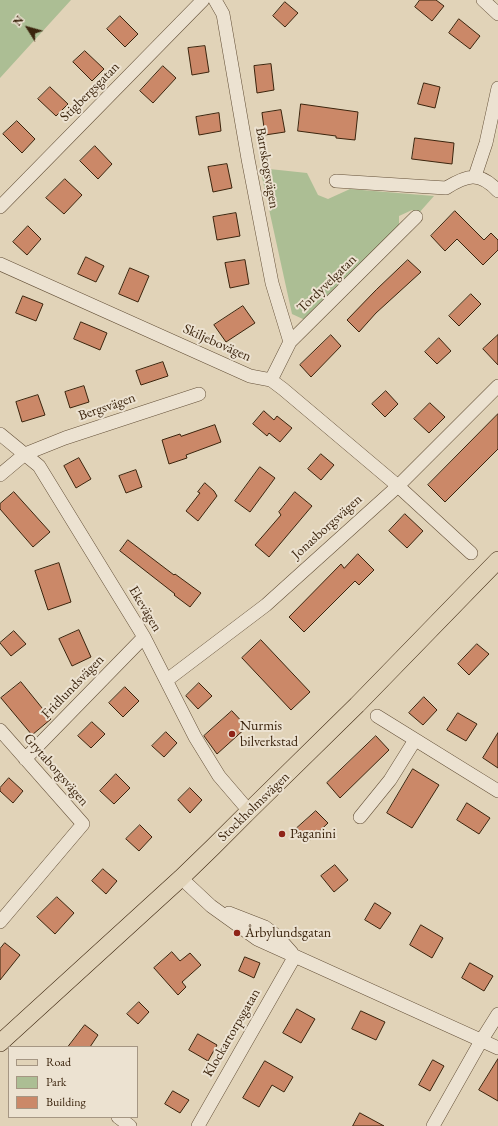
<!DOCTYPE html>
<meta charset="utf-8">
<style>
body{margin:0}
#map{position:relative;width:498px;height:1126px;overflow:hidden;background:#e1d3b8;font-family:"EB Garamond",serif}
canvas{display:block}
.legend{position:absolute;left:8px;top:1046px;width:130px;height:72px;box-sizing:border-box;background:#ece2d1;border:1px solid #a59683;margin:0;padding:5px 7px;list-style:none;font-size:12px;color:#3b240d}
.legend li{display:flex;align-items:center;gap:8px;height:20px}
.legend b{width:20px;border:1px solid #a59683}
.north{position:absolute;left:8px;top:8px;width:40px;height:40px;-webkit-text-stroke:3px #ece2d1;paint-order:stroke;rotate:307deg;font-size:11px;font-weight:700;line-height:16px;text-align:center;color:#3b240d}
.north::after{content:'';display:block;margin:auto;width:14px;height:18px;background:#3b240d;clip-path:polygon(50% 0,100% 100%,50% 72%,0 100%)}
</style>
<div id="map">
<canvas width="498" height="1126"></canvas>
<ul class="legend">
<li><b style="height:5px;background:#e1d3b8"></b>Road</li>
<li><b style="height:11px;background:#acbe94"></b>Park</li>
<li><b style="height:11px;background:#cb8868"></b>Building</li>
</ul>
<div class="north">N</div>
</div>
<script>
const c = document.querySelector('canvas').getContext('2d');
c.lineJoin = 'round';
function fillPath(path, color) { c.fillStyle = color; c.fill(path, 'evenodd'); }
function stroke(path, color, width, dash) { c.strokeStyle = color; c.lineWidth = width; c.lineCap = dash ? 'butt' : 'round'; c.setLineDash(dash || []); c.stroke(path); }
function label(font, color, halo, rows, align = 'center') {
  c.font = font + ' "EB Garamond",serif'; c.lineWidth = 4; c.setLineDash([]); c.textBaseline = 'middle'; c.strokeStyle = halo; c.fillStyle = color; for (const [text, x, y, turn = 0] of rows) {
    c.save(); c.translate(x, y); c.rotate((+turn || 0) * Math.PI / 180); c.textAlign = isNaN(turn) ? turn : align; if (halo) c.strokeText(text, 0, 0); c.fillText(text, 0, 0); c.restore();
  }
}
const green = new Path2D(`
 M0,0H71L0,78Z
 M260,168L307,173L318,195L328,199L350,189L434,196L418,214L412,210L399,216V231L305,320L292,314Z`);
const building = new Path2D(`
 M420,0H436L444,6L432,21L415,7Z
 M285,2L298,13L285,27L273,16Z
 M120,16L138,34L125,47L107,29Z
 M459,19L480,36L470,49L449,33Z
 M205,46L209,72L192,75L188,48Z
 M85,51L104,69L92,81L73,62Z
 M271,64L274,90L257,93L254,66Z
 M163,66L176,78L153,103L140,91Z
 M424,83L440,87L435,108L418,104Z
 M50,87L68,104L56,116L38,99Z
 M301,104L358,112L355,140L336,138V136L298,131Z
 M281,110L285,132L265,135L262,113Z
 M219,113L221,131L199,135L196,117Z
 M17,121L35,139L22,153L3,134Z
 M415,138L454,143L452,164L412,159Z
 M95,146L112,164L98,179L80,161Z
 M227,164L232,188L213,192L208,167Z
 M65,179L82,195L64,214L46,198Z
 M455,211L484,240L491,233L498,240V250L483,265L457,239L445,251L431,236Z
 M236,213L240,236L217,240L213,217Z
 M28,226L41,239L27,255L13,242Z
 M86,257L104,266L96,282L78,274Z
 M245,260L249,284L230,288L225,263Z
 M408,260L421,272L376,313L359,332L347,320L376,290Z
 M130,268L149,276L138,302L119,294Z
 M471,294L481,304L459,326L449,316Z
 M23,296L43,304L36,321L16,313Z
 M243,306L255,323L226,342L214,325Z
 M81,322L107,333L100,350L74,339Z
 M331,335L341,346L311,377L300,365Z
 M498,335V365L483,349Z
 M439,338L451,351L437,364L425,352Z
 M163,362L168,376L141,385L136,371Z
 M84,386L89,402L70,408L65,392Z
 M386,391L398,404L385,417L372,404Z
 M38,395L45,415L22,422L16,402Z
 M430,403L445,417L429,433L414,419Z
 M264,411L274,420L277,416L292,428L280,442L269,433L267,436L253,424Z
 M498,414V449L445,502L428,485Z
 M215,425L221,442L186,455L187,458L169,464L162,440L180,434L181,436Z
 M321,454L334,465L321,480L308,469Z
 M79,458L91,479L76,488L64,466Z
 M260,467L275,478L250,512L235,501Z
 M136,470L142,487L126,493L119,476Z
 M205,483L214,491L217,496L198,521L186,511L200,493L198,492Z
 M14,492L50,532L33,547L0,509V504Z
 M295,492L312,506L269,557L255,545L281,515L279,512Z
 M405,514L423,531L407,548L389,531Z
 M128,540L174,575L175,574L201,593L190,607L174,595L175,594L120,551Z
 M358,554L374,570L359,585L355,581L304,632L289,617L341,564L344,568Z
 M59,563L71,602L48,610L35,571Z
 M79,630L91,657L72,666L59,639Z
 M14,631L26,644L11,656L0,643Z
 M261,640L310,692L291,710L242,658Z
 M477,644L489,654L469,675L458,664Z
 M21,682L51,719L32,735L1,698Z
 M199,683L212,696L198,709L186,696Z
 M125,687L139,701L123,717L109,703Z
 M424,697L437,710L423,725L409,713Z
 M232,711L247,727L217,754L204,736Z
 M458,713L477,724L466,741L447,730Z
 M92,722L105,734L91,748L78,736Z
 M166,732L177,743L164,757L152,746Z
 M498,733V768L483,758Z
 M376,736L389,750L340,798L327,783Z
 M413,769L439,785L412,828L387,813Z
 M116,774L130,788L114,804L100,791Z
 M9,778L23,791L13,803L0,791V788Z
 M190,788L202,800L190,813L178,800Z
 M467,803L490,818L479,834L457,820Z
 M316,811L328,823L309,841L297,828Z
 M140,825L152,837L139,851L126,839Z
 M335,865L348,880L334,892L321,876Z
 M103,869L117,881L106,894L92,881Z
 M57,897L74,913L55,934L37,917Z
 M375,903L391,913L380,929L365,920Z
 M421,925L443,938L432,958L410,945Z
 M5,943L20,955L0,980V949Z
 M172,952L180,961L190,953L201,965L182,982L186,987L178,995L154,968Z
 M245,957L260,963L254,978L239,971Z
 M470,963L493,976L484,991L462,978Z
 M139,1002L149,1012L138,1024L127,1014Z
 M297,1009L315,1019L301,1043L283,1033Z
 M361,1011L385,1022L376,1040L352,1029Z
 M85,1025L98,1035L90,1047H68Z
 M198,1034L217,1045L208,1061L189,1050Z
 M498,1059V1101L479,1090Z
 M433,1060L444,1066L430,1091L419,1085Z
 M265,1061L293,1077L284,1092L272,1085L259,1107L243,1098Z
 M173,1091L189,1100L180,1113L165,1104Z
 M360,1113L384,1126H353Z`);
const minor = new Path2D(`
 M215,0L223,14L248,159L272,283L290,342
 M483,0L498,14
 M475,176L486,143L498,88
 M336,181L446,188C467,175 479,171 498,191
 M0,207L203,0
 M0,264L250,376L271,380L283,389L398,486L471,553
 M271,380L290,342L416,217
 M0,434L39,466L144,637L195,737L219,776L249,811
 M0,475L25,454L65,438L199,394
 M167,680L266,605L398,486L498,386
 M377,716L498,791
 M0,730L83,824L0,922
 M25,759L144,637
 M360,817L390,780L415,740
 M181,878L211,906L257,939L498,1048
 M229,913L265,927L277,936L292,953
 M118,1117L130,1126
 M198,1126L295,956
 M433,1126L481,1041L498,1014`);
const major = new Path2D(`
 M0,1043L181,878L213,847L249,811L357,705L498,560`);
const markers = [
 [232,734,4,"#8f2418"],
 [282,834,4,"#8f2418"],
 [237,933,4,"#8f2418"]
];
const streetNames = [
 ["Stigbergsgatan",90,92,-45],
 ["Barrskogsvägen",267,168,80],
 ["Tordyvelgatan",327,284,-44],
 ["Skiljebovägen",217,343,24],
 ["Bergsvägen",107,407,-19],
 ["Jonasborgsvägen",327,527,-42],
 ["Ekevägen",145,609,59],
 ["Fridlundsvägen",73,687,-46],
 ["Grytaborgsvägen",56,770,49],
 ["Stockholmsvägen",254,807,-44],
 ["Klockartorpsgatan",232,1033,-60]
];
const poiNames = [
 ["Nurmis",240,726],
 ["bilverkstad",240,742],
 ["Paganini",290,834],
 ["Årbylundsgatan",245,933]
];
fillPath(green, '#acbe94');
fillPath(building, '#cb8868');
stroke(building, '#3b240d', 1);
stroke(minor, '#645038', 14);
stroke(major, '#3b240d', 18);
stroke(minor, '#ece2d1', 13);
stroke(major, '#e1d3b8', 17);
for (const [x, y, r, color] of markers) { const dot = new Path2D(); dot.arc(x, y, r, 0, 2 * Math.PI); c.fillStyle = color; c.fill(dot); stroke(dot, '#ece2d1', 1.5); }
label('14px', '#3b240d', '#ece2d1', streetNames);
label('14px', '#3b240d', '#ece2d1', poiNames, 'left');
</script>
